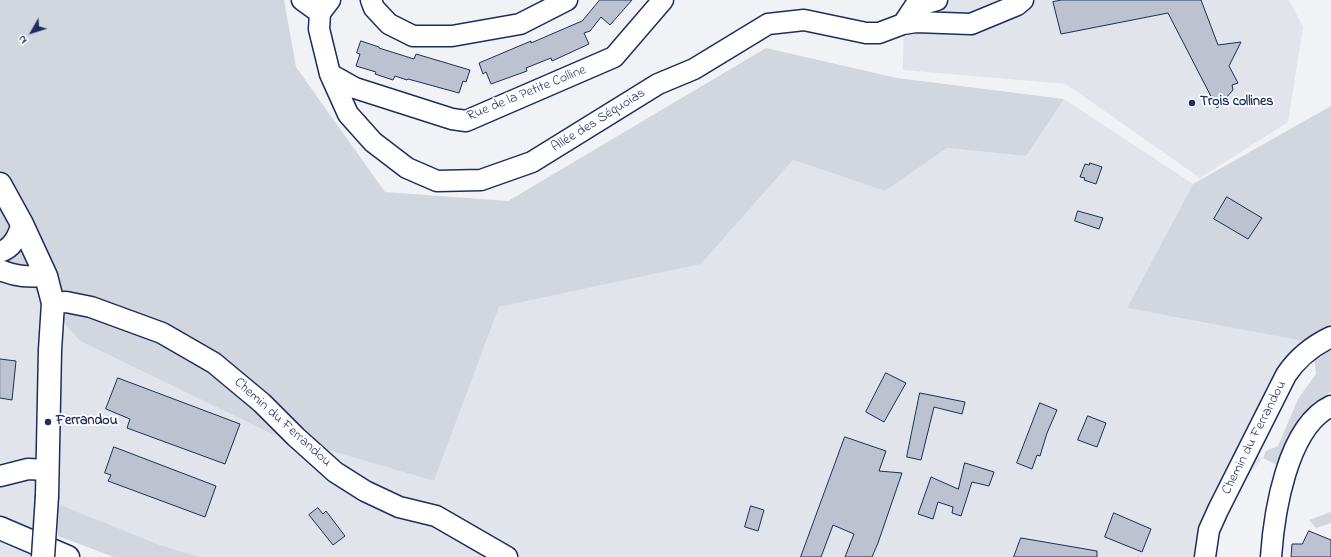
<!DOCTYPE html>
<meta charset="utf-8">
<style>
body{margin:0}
#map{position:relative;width:1331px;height:557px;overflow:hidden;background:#f1f2f5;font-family:"Indie Flower",sans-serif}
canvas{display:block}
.north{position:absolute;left:12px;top:12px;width:40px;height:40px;-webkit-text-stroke:3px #fff;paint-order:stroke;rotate:231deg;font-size:11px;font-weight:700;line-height:16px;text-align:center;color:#1b2f5e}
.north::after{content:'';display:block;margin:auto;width:14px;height:18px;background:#1b2f5e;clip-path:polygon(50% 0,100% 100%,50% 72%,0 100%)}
</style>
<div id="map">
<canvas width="1331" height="557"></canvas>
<div class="north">N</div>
</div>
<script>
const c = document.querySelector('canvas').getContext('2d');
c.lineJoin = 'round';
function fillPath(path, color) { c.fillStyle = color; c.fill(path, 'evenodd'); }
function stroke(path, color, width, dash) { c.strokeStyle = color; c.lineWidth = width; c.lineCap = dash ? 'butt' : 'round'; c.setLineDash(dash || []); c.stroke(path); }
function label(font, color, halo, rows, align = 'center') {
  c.font = font + ' "Indie Flower",sans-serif'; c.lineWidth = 3.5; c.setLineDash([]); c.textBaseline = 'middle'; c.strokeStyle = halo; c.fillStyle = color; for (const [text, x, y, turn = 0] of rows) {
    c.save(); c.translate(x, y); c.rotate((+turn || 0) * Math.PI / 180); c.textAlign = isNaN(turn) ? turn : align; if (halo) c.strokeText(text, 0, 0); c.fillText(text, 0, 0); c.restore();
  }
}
const built = new Path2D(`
 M904,0H1289L1303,27L1288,122L1200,178L1066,84L903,70Z
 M1064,99L1193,184L1127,308L1308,342L1241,450L1263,458L1248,475L1218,524L1213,557H199L160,545L47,500L43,557H0V258L9,263L80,341L270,433L434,481L499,307L701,264L793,160L885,191L947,148L1026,156Z`);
const green = new Path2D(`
 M0,0H284L296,67L385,192L508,201L766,48L897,78L1064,99L1026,156L947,148L885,191L793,160L701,264L499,307L434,481L270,433L80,341L10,263L0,258Z
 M1331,106V391C1319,403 1306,414 1296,428C1288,439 1282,452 1277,465L1263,458L1266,451L1278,446L1298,399L1316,374L1314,355L1308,342L1127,308L1193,184Z
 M58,504L160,545L199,557H114L58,536Z
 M1331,512V523L1316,528L1309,520Z`);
const building = new Path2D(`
 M600,0H632L610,25L601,17L590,31L584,33L589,44L552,61L551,58L526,68L527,71L491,84L486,72L483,74L479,63L531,41V43L582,21Z
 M1062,0H1201L1218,45L1241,42L1229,66L1238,83L1232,85L1233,90L1217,108L1168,13L1061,34L1053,2Z
 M361,41L379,47V48L414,59L416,54L470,70L466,82L463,81L459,93L408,79L407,80L395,76L393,80L375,74L376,72L356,66L360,54L357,53Z
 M1090,163L1102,167L1096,184L1084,180L1085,178L1080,177L1085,164L1089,165Z
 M1227,197L1262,218L1248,239L1214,219Z
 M1078,211L1103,218L1099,229L1075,221Z
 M0,359L16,361L12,400L0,398Z
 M886,373L906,383L884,422L866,412Z
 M118,378L240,424L225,464L127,428L130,419L106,409Z
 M920,393L965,402L962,414L934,407L921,460L907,457Z
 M1040,403L1057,410L1047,433L1040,456L1037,455L1032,469L1017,463Z
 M1088,416L1106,423L1097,447L1078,440Z
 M845,437L886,451L879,471L902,473L878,543L872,557H845L854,534L833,525L821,557H801Z
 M114,447L216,486L205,517L108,481L111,475L105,473Z
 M965,463L994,472L989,486L972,482L961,516L952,513L953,507L938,502L933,519L918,514L931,477L958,489Z
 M751,506L764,510L758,531L745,527Z
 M318,508L323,514L326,511L345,536L333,545L309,515Z
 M1114,513L1151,529L1142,552L1105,537Z
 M1309,531L1331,540V557H1291L1292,544H1302Z
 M1021,538L1097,551V557H1014Z`);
const minor = new Path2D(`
 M302,0L320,13
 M330,0L320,13L319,29L330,74L355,88L452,119L466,121L614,57L663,0
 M371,0L374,8L389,24L413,36H452L520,24L567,0
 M903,24L915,6L937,0
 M330,74L348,114L373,142L407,168L437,181L481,180L532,162L658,84L694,69L768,24L804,20L866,33H879L903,24L916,22L971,24L1017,5L1023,0
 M0,252C13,248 18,236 22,224
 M0,270C17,277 28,277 46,276
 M53,303L66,302L91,307L162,333L214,363L262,403L296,437L335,472L365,491L399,507L436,516L507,557
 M0,476L28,469L47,470
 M1205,557L1209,530L1218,510L1286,375C1298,357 1312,346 1331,337
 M1271,557C1274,513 1287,427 1331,406`);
const major = new Path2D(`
 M0,184L22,224L46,276L53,303L50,350L47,496`);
const highway = new Path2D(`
 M0,528L68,557`);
const majorBridge = new Path2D(`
 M43,557L47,496`);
const markers = [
 [1192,103,4,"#1b2f5e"],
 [48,422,4,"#1b2f5e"]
];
const streetNames = [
 ["Rue de la Petite Colline",527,94,-22],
 ["Allée des Séquoias",599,121,-32],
 ["Chemin du Ferrandou",282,423,42],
 ["Chemin du Ferrandou",1255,438,-63]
];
const poiNames = [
 ["Trois collines",1200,103],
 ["Ferrandou",56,422]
];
fillPath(built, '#e1e4ea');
fillPath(green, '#d2d6df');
fillPath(building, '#bcc2d0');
stroke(building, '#1b2f5e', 1);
stroke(minor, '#1b2f5e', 23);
stroke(major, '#1b2f5e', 25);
stroke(highway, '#1b2f5e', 25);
stroke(minor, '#fff', 20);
stroke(major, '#fff', 22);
stroke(highway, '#fff', 22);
stroke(majorBridge, '#1b2f5e', 25, []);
stroke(majorBridge, '#fff', 22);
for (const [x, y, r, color] of markers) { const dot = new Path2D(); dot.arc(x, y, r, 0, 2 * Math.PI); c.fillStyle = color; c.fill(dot); stroke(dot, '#fff', 1.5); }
label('14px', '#1b2f5e', '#fff', streetNames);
label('bold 14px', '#1b2f5e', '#fff', poiNames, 'left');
</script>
